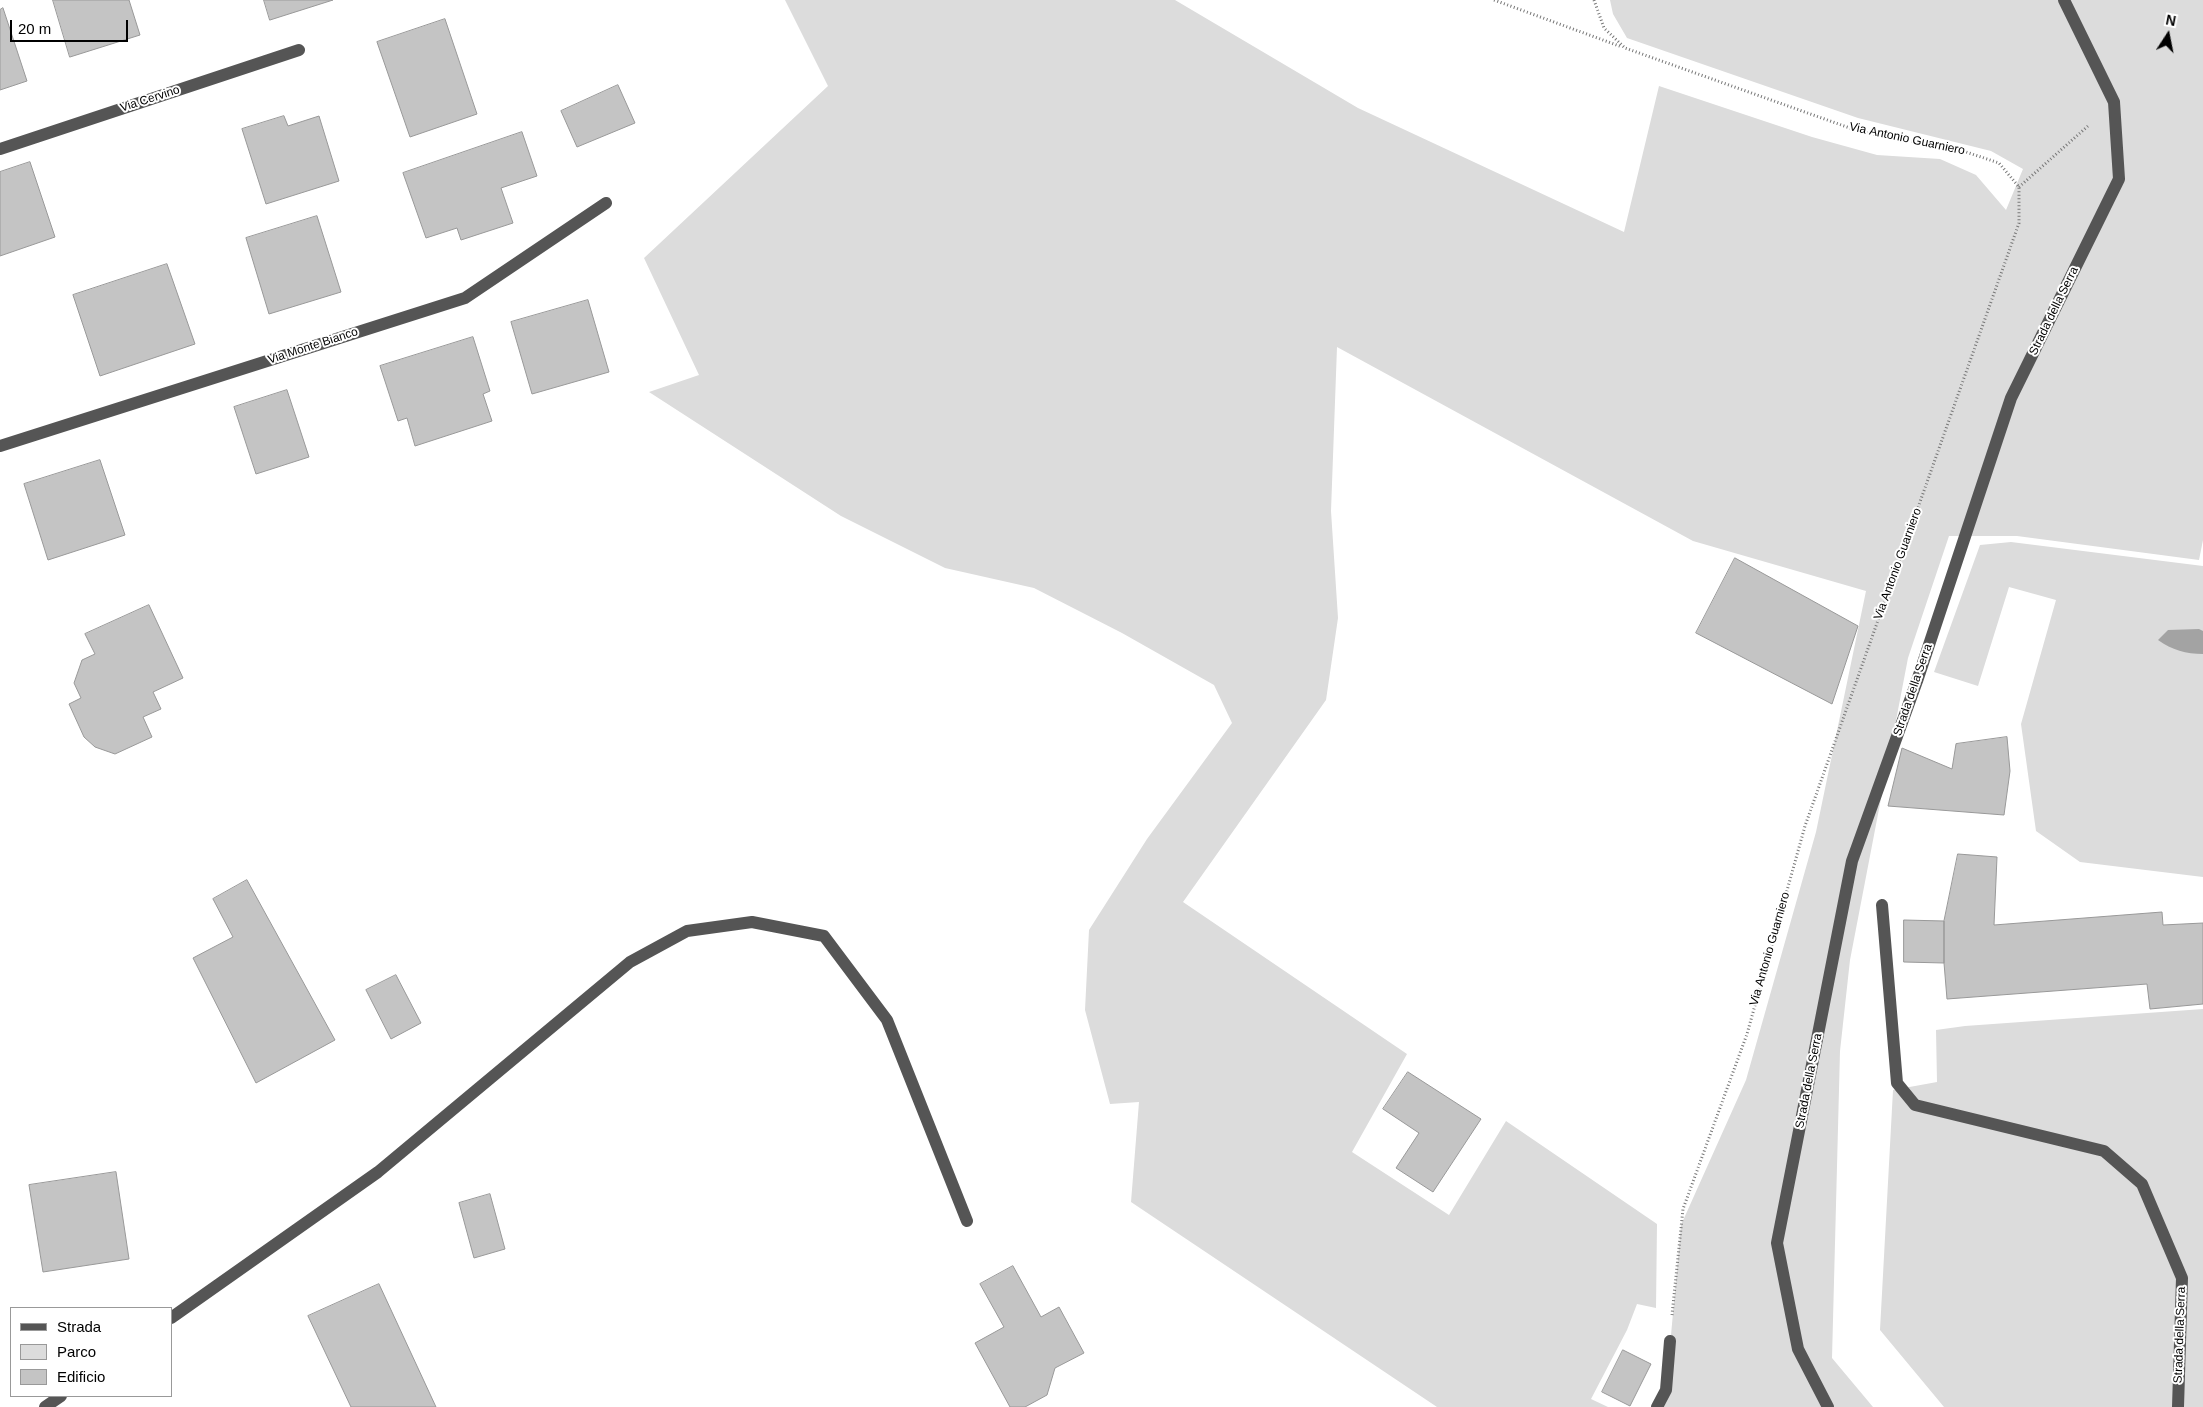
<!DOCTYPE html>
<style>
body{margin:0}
#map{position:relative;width:2203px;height:1407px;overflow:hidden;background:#fff;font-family:Helvetica,sans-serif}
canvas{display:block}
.legend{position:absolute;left:10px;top:1307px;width:162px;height:90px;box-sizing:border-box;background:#fff;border:1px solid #999;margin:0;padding:6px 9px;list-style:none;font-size:15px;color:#000}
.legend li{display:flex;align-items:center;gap:10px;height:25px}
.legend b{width:25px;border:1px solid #999}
.north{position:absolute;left:2143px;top:10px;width:50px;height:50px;-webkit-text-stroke:4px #fff;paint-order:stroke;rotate:11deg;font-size:14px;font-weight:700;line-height:20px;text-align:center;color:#000}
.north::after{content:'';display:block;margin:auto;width:18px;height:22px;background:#000;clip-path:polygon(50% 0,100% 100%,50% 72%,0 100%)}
.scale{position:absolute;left:10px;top:20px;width:118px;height:22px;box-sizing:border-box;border:2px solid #000;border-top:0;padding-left:6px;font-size:15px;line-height:18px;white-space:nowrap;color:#000;-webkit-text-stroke:4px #fff;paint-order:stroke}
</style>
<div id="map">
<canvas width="2203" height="1407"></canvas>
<ul class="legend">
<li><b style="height:6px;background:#555"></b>Strada</li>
<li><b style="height:14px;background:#dcdcdc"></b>Parco</li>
<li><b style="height:14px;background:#c4c4c4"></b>Edificio</li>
</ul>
<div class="north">N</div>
<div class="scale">20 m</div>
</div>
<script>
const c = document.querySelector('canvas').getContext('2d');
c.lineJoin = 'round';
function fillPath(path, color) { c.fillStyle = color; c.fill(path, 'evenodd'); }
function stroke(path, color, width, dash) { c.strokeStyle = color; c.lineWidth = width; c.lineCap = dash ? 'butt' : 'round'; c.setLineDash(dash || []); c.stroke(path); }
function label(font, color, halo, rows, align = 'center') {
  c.font = font + ' Helvetica,sans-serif'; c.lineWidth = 4; c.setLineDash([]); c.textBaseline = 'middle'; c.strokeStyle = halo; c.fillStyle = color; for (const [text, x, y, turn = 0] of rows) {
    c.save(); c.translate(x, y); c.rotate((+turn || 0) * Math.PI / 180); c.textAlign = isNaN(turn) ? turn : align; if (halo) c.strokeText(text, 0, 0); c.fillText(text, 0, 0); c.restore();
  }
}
const green = new Path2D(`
 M785,0H1175L1358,108L1624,232L1659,86L1812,137L1877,155L1940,159L1976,175L2006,210L2023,169L1991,151L1858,118L1627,38L1613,14L1610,0H2203V540L2199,560L2017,536H1949L1908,658L1850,960L1840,1051L1832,1358L1873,1407H1658L1666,1390L1681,1225L1746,1080L1816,832L1866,591L1693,541L1337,347L1331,511L1338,618L1326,700L1183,902L1407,1054L1352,1152L1449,1215L1506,1121L1657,1224L1656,1308L1637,1304L1627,1330L1591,1399L1608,1407H1437L1131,1202L1139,1102L1110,1104L1085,1010L1089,930L1147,839L1232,723L1214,685L1122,633L1034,588L945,568L841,516L649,392L699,375L644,258L828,86Z
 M2011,542L2203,566V877L2080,862L2036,831L2021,724L2056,600L2009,587L1978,686L1934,672L1980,545Z
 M2203,1009V1407H1944L1880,1330L1893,1090L1937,1082L1936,1030L1965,1026Z`);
const water = new Path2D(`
 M2199,629L2203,631V654C2186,654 2172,650 2158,640L2168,630Z`);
const building = new Path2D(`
 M53,0H129L140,35L70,57Z
 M264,0H333L270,20Z
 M3,8L27,81L0,90V10Z
 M445,19L477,114L410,137L377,42Z
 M618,85L635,123L577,147L561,111Z
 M284,116L288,126L319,116L339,181L266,204L242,129Z
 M522,132L537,176L501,188L513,223L461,240L457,228L426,238L403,173Z
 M30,162L55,237L0,256V172Z
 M317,216L341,292L269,314L246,238Z
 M167,264L195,344L100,376L73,295Z
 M588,300L609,372L532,394L511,322Z
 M473,337L490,391L483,394L492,421L415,446L407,418L398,421L380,366Z
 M287,390L309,457L256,474L234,407Z
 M100,460L125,535L48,560L24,484Z
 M1735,558L1858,626L1832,704L1696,633Z
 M149,605L183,678L153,692L161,709L143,717L152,737L115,754L95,747L84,737L69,704L81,698L74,683L82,660L95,654L85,634Z
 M2007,737L2010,771L2004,815L1888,806L1902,748L1952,769L1956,744Z
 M1958,854L1997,857L1994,925L2162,912L2163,925L2203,923V1004L2150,1009L2147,984L1947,999L1944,963V921Z
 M247,880L335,1040L256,1083L193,958L233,937L213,899Z
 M1904,920L1944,921V963L1904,962Z
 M396,975L421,1023L391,1039L366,990Z
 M1408,1072L1481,1119L1433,1192L1396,1168L1419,1133L1383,1109Z
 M116,1172L129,1259L43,1272L29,1185Z
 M490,1194L505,1249L474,1258L459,1203Z
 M1013,1266L1041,1317L1059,1307L1084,1353L1055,1368L1047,1395L1025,1407H1010L975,1343L1004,1327L980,1284Z
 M379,1284L436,1407H351L308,1316Z
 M1623,1350L1651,1364L1630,1406L1602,1392Z`);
const path = new Path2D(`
 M1494,0L1622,47
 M1594,0L1604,28L1625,48L1861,132L1960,150L1999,163L2019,187V223L1805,826L1747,1034L1683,1209L1672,1315
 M2019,187L2088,126`);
const minor = new Path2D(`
 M0,149L299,50
 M0,446L465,298L606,203
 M1882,905L1897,1083L1915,1105L2104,1151L2142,1184L2182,1278L2178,1407
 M171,1318L378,1172L630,962L687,931L752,922L824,936L887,1020L967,1221
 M45,1407L61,1396
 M1657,1407L1666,1390L1670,1341
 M1828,1407L1798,1349L1777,1243L1852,861L1917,681L2011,398L2119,179L2114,102L2064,0`);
const streetNames = [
 ["Via Cervino",150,99,-18],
 ["Via Antonio Guarniero",1907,139,12],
 ["Strada della Serra",2054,311,-64],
 ["Via Monte Bianco",313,346,-18],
 ["Via Antonio Guarniero",1898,564,-70],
 ["Strada della Serra",1913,690,-71],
 ["Via Antonio Guarniero",1770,949,-74],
 ["Strada della Serra",1809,1081,-79],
 ["Strada della Serra",2180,1335,-88]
];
fillPath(green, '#dcdcdc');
fillPath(water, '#a3a3a3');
fillPath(building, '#c4c4c4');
stroke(building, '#999', 1);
stroke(path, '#777', 3, [1, 2.5]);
stroke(minor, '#555', 12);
label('12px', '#000', '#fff', streetNames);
</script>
